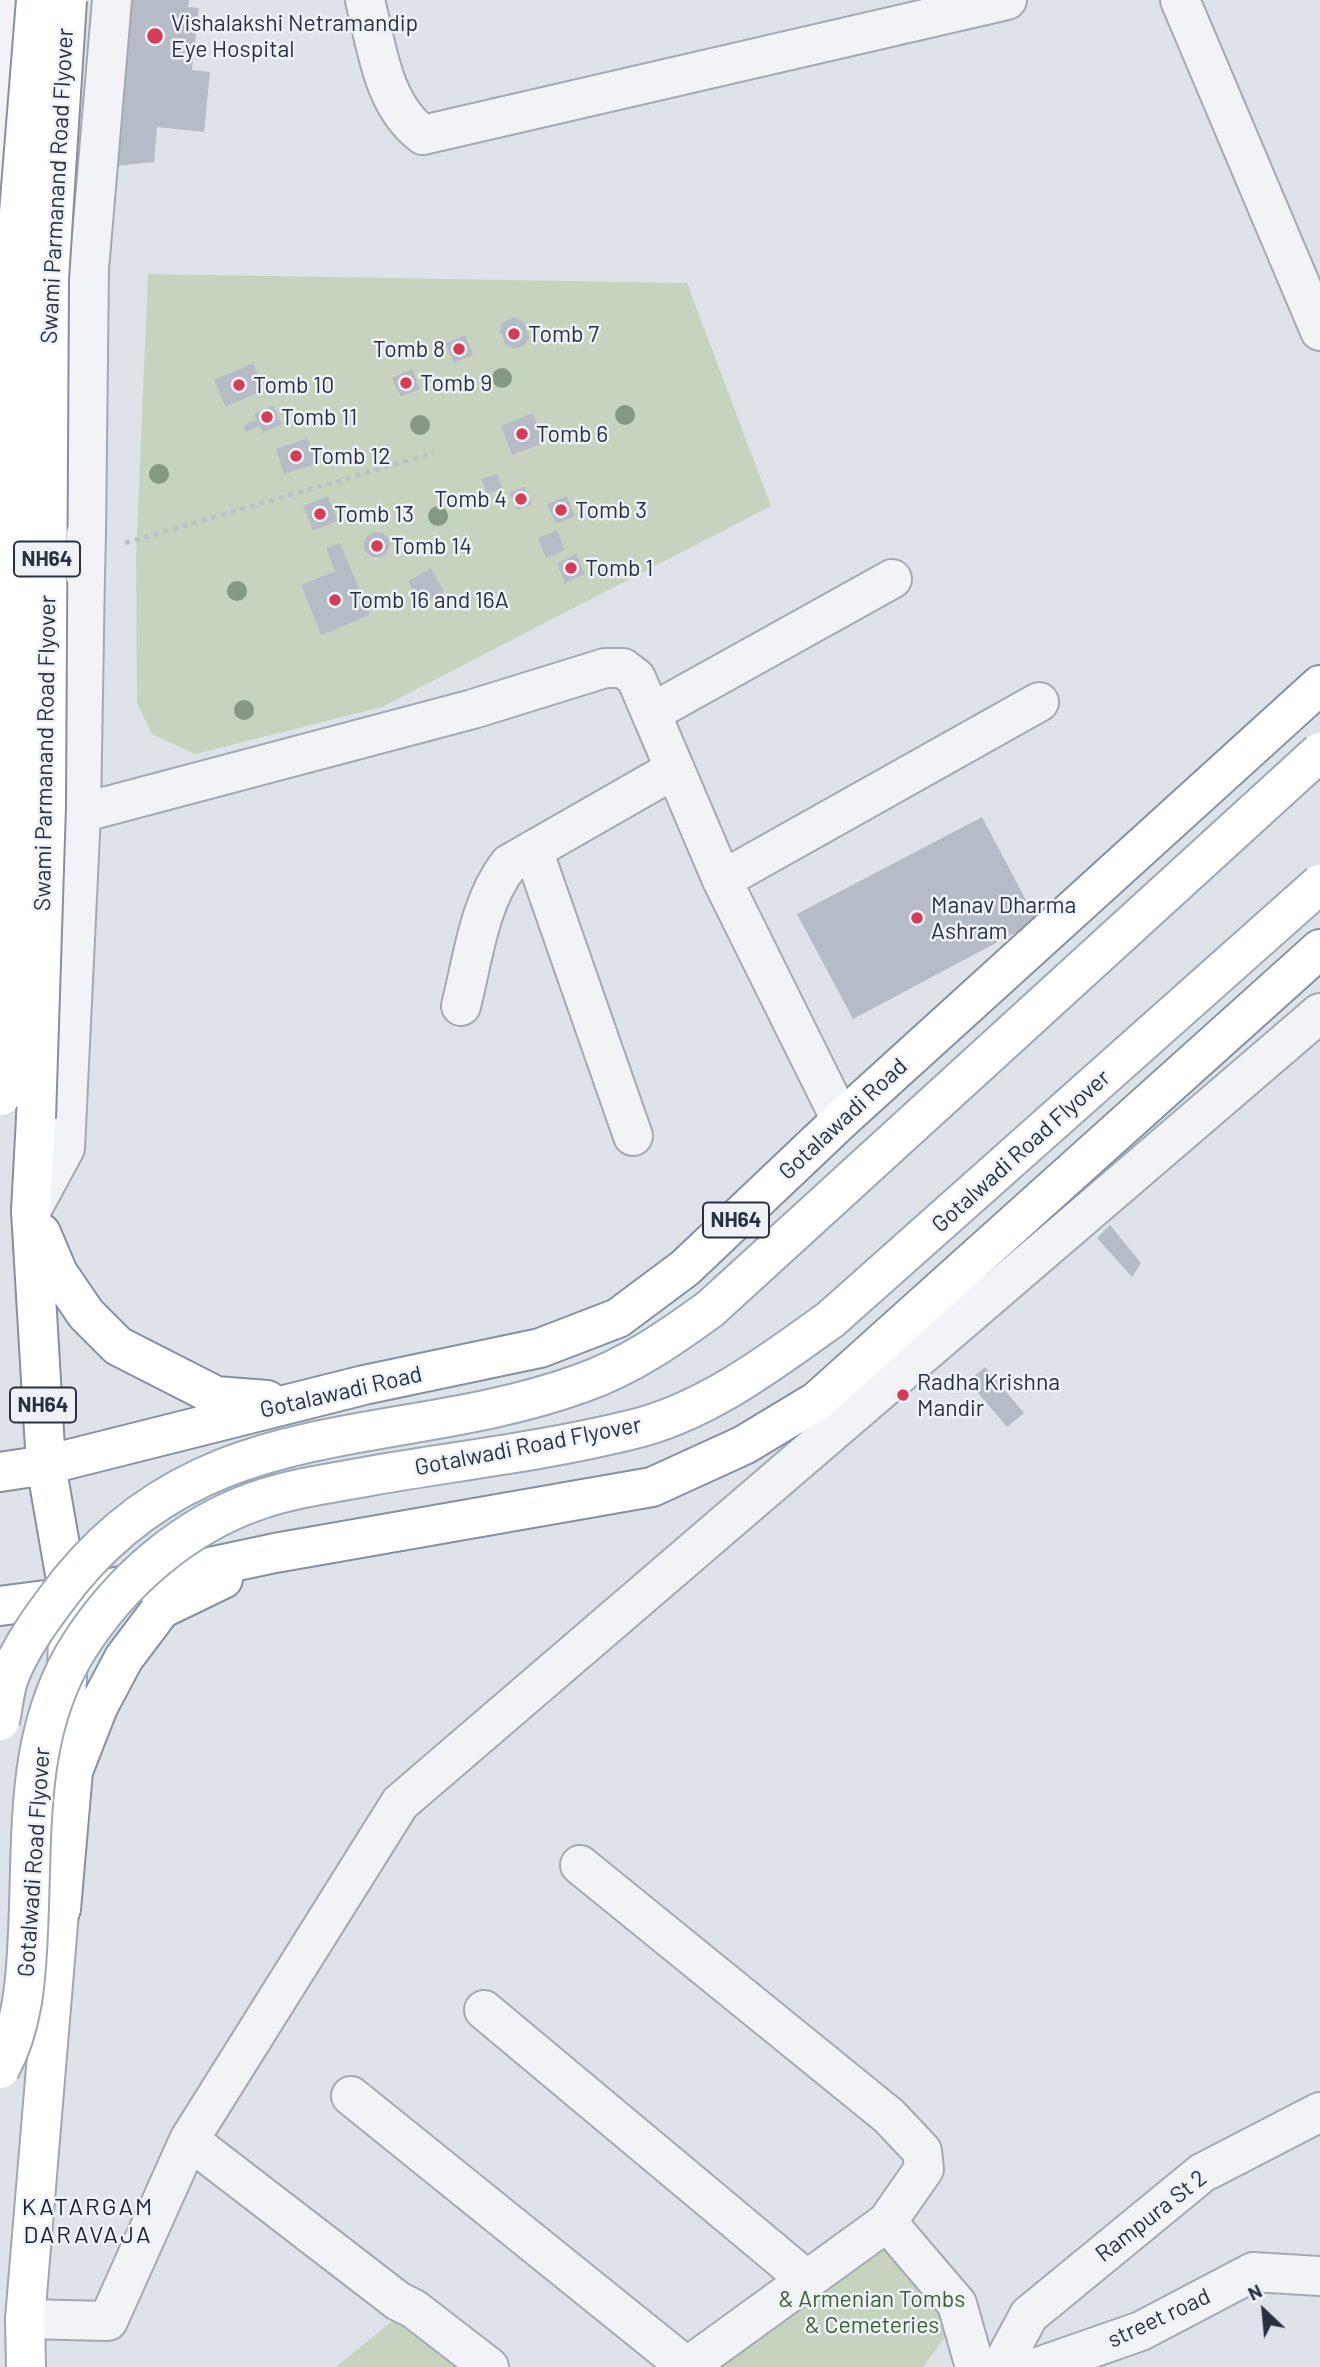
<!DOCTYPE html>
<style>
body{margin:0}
#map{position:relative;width:1320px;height:2367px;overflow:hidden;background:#dee3e9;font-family:Barlow,sans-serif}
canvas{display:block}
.north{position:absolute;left:1229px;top:2276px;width:70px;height:70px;-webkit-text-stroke:5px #eef2f6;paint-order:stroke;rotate:334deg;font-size:19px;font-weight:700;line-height:28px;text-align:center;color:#273140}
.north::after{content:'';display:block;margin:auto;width:24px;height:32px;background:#273140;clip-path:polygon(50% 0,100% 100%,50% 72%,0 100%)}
</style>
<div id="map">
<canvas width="1320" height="2367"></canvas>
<div class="north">N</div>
</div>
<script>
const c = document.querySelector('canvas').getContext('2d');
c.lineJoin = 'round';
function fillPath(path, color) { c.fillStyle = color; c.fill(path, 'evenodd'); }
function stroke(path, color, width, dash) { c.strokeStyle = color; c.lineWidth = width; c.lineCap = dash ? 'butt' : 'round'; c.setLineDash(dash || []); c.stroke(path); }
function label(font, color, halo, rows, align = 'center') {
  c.font = font + ' Barlow,sans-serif'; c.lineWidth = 5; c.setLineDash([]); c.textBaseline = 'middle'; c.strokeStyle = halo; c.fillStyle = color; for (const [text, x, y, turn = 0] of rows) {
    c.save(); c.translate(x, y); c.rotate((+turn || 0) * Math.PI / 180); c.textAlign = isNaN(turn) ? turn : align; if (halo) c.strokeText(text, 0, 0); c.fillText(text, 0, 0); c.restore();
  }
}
const green = new Path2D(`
 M148,274L687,283L771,506L382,707L195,754L152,734L137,703L136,557ZM515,317C526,324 530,333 526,346L514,349C503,343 499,336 501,323ZM464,335L473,355L454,363L445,343ZM253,363L264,390L227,407L215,380ZM412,370L420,389L401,397L393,378ZM273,405L282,424L263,433L259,426L246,432L256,420L254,414ZM533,413L544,443L512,455L501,426ZM308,438L316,464L284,473L276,449ZM497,474L503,488L487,494L481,480ZM567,496L575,515L556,524L548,504ZM328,497L338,521L313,531L303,506ZM557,530L565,550L546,557L538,538ZM377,531L384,534L391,548L386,555L375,560L368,555L364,545L366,537ZM576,555L585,574L566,583L557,563ZM431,568L444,592L421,605L408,581ZM335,571L321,635L301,585Z
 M885,2235L952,2328L923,2367H699Z
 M396,2318L468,2367H336Z`);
const building = new Path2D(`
 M122,0H189L188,7L199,8L192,70L210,72L204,132L157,127L154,162L117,166Z
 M514,317L524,322L529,337L525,346L514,349L505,344L500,331L501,323Z
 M465,335L473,355L454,363L445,343Z
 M253,363L264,390L226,407L214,380Z
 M412,369L420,389L401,397L392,378Z
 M273,405L282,424L263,433L259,426L246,432L243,426L256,420L254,414Z
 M533,413L544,443L512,455L501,426Z
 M308,438L316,464L284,474L276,449Z
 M497,474L503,488L487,494L481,479Z
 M524,487L532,504L518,510L509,493Z
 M328,496L338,521L313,531L303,506Z
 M567,496L575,516L556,524L547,504Z
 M557,530L565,550L546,558L538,538Z
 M364 545a13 13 0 1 1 26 0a13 13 0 1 1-26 0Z
 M340,543L370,615L321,635L301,585L335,571L326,548Z
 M576,554L585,574L565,583L557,563Z
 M431,568L444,592L421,605L408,581Z
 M982,817L1037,921L853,1019L797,914Z
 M1110,1225L1141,1263L1132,1277L1097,1238Z
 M985,1367L1024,1413L1007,1427L968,1381Z`);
const path = new Path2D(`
 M125,543L434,453`);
const minor = new Path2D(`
 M365,0C377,47 382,104 423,135L1007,0
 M1180,0L1320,331
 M0,189L13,0
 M86,534L89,269L112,0
 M651,713L892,579
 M81,813L473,709L605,668H623L636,678L722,880L841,1120
 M533,850L633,1136
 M722,880L1039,702
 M461,1006C473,959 479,902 509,864L675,769
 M31,1211L65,1148L81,813L85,574
 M580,1865L889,2116L922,2151L924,2169L887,2222
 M484,2010L807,2280
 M351,2096L687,2367
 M189,2140L398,2301L414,2309L489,2367
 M25,2319L108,2321L189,2140L400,1803L1320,1013
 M687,2367L887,2222L957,2304L975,2367
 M1001,2367L1029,2315L1202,2173L1320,2112
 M1038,2367L1141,2331L1253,2272L1320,2276`);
const major = new Path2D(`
 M64,1791L69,1597
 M26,2367L25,2319L62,1876`);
const highway = new Path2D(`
 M36,1118L31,1211L46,1465L69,1597
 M41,1233L58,1273L86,1314L118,1346L216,1396L267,1400
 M0,1472L46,1465L364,1385L540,1348L618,1318L685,1268L841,1120L1320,685
 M0,1606L69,1597L275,1553L652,1487L744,1445L817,1401L1320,949
 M61,1909L73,1771L98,1707L124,1658L161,1609L223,1579`);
const minorBridge = new Path2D(`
 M85,574L86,534`);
const majorBridge = new Path2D(`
 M0,1721C3,1708 4,1693 8,1680C21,1644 47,1611 70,1581C210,1409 397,1450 582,1383C630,1366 670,1338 710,1309L1320,752
 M0,2069C23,2026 26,1980 28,1932C33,1832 24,1732 80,1645C121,1581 184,1526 256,1501C292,1488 333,1483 370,1476C456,1461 545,1451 630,1430C704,1413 770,1363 831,1319L1320,884`);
const highwayBridge = new Path2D(`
 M1,1096L15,802L14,275L36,0
 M36,1118L46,806L49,279L67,0`);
const trees = [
 [502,378],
 [625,415],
 [420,425],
 [159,474],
 [438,516],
 [237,591],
 [244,710]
];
const markers = [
 [155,36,9,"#d53c58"],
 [514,334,7,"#d53c58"],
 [459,349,7,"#d53c58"],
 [406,383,7,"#d53c58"],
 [239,385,7,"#d53c58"],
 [267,417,7,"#d53c58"],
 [522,434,7,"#d53c58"],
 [296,456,7,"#d53c58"],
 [521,499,7,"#d53c58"],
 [561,510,7,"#d53c58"],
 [320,514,7,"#d53c58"],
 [377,546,7,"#d53c58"],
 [571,568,7,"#d53c58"],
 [335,600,7,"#d53c58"],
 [917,918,7,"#d53c58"],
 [903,1395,7,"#d53c58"]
];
const shields = [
 [47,559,66],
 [736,1220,66],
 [43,1405,66]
];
const shieldNames = [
 ["NH64",47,559],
 ["NH64",736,1220],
 ["NH64",43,1405]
];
const poiNames = [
 ["Vishalakshi Netramandip",171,23],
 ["Eye Hospital",171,49],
 ["Tomb 7",528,334],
 ["Tomb 8",445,349,"right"],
 ["Tomb 9",420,383],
 ["Tomb 10",253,385],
 ["Tomb 11",281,417],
 ["Tomb 6",536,434],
 ["Tomb 12",310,456],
 ["Tomb 4",507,499,"right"],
 ["Tomb 3",575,510],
 ["Tomb 13",334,514],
 ["Tomb 14",391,546],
 ["Tomb 1",585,568],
 ["Tomb 16 and 16A",349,600],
 ["Manav Dharma",931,905],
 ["Ashram",931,931],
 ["Radha Krishna",917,1382],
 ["Mandir",917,1408]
];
const streetNames = [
 ["Swami Parmanand Road Flyover",57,186,-87],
 ["Swami Parmanand Road Flyover",45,753,-89],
 ["Gotalawadi Road",843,1119,-43],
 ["Gotalwadi Road Flyover",1021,1151,-42],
 ["Gotalawadi Road",341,1392,-13],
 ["Gotalwadi Road Flyover",528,1446,-11],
 ["Gotalwadi Road Flyover",34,1862,-86],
 ["Rampura St 2",1151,2216,-38],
 ["street road",1159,2318,-25]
];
const parkNames = [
 ["& Armenian Tombs",872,2299],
 ["& Cemeteries",872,2325]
];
const neighbourhoodNames = [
 ["KATARGAM",88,2207],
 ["DARAVAJA",88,2235]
];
fillPath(green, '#c5d3bf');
fillPath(building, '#b5bcc6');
stroke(minor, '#a3aab3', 42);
stroke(major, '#9da7b5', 42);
stroke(highway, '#8590a0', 42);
stroke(path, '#bcc1c7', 4.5, [5, 5]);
stroke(minor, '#f1f3f7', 38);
stroke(major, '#fff', 38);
stroke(highway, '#fff', 38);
stroke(minorBridge, '#a3aab3', 42, []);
stroke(majorBridge, '#9da7b5', 42, []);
stroke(highwayBridge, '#8590a0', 42, []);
stroke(minorBridge, '#f1f3f7', 38);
stroke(majorBridge, '#fff', 38);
stroke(highwayBridge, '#fff', 38);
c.fillStyle = '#859985';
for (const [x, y] of trees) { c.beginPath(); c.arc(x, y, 10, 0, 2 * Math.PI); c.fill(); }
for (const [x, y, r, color] of markers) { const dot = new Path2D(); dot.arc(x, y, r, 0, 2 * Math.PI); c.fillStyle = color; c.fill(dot); stroke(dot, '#eef2f6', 2.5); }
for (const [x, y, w] of shields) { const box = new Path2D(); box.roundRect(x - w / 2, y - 17.5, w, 35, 5); c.fillStyle = '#eef2f6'; c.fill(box); stroke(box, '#273140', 2); }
label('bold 21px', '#273140', null, shieldNames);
label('23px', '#273140', '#eef2f6', poiNames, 'left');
label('23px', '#273140', '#eef2f6', streetNames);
label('23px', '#3c5d33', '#eef2f6', parkNames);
c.letterSpacing = '2px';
label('24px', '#192231', '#eef2f6', neighbourhoodNames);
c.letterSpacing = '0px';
</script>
